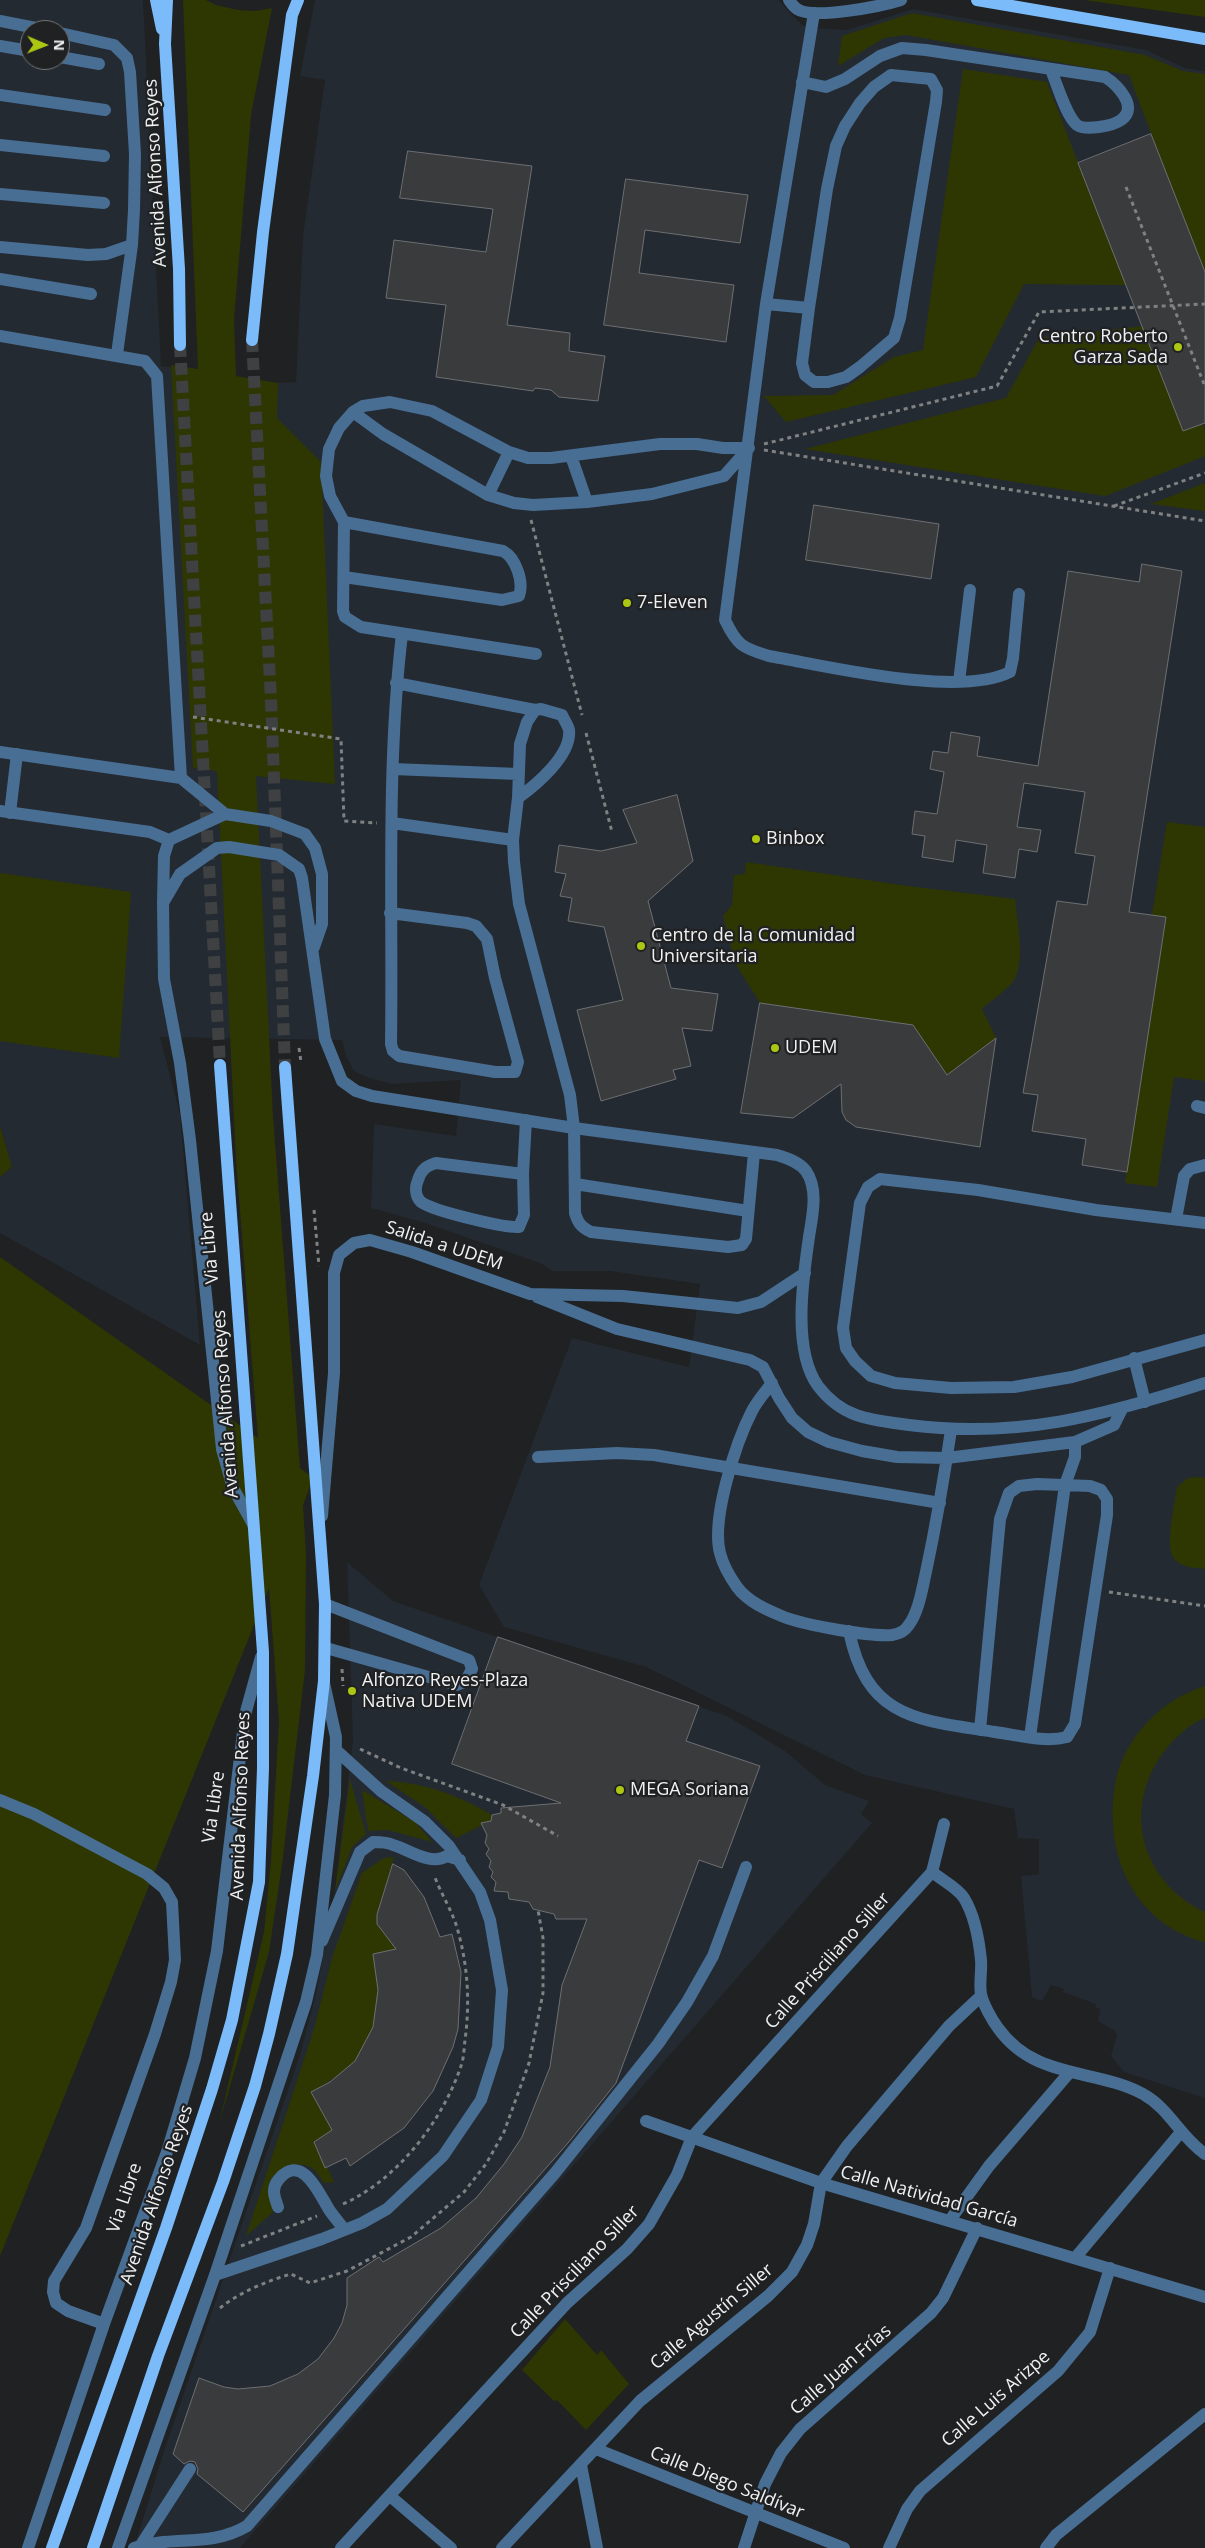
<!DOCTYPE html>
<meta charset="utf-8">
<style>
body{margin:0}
#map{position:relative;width:1205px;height:2548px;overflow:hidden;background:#1f2123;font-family:"Open Sans",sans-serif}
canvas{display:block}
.north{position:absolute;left:20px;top:20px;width:50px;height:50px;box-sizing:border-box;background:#1f2123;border:1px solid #737476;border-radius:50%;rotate:91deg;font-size:14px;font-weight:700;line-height:20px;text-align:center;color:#f0f1f2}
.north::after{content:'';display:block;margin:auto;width:18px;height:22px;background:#acc613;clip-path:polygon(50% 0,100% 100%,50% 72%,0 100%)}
</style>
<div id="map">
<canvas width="1205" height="2548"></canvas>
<div class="north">N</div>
</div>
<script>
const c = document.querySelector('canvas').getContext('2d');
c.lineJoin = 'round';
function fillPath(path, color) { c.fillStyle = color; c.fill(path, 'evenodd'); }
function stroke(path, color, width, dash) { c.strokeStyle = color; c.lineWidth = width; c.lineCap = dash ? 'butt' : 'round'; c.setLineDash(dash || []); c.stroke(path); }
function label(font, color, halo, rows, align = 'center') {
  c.font = font + ' "Open Sans",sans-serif'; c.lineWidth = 4.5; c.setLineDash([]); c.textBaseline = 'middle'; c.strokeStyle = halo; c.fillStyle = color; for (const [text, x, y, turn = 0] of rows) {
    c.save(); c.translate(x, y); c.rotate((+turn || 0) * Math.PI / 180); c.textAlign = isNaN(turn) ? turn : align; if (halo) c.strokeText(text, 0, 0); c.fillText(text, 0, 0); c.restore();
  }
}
const built = new Path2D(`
 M0,0H143L161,366L278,383L296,382L303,236L325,80L300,76L315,0H778L802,25L811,28L847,30L913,9L1146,50L1185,68L1205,71V2098L1124,2072L1111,2056L1117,2035L1115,2031L1098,2021L1100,2009L1095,2007L1096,2004L1063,1992L1064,1989L1051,1985L1042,2001L1032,1997L1021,1876L1039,1874V1839L1018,1838L1014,1809L865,1775L646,1667L504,1627L479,1585L572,1338L689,1367L700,1284L610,1271H553L540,1263L425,1223L371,1208L374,1124L456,1136L461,1080L392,1084L369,1078L354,1071L346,1056L342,1040L160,1037L180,1114L200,1345L0,1233V1177L12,1167L0,1126ZM30,30H60V60H30Z
 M347,1562L393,1601L727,1716L785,1751L825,1785L869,1801L861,1814L872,1823L240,2548H134L164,2451L300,2055L316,1994L335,1891L353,1740Z`);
const green = new Path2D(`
 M183,0H206L216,5L238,10L256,11L272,8L251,115L234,319L236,376L278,383L277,418L321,462L335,784L256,776L273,1116L300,1468L313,1478L303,1505L306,1554L305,1670L282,1865L269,1952L219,2124L264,1932L271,1860L279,1721L269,1588L0,2256V1257L258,1438L236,1160L217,771L193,768L171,365L198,369Z
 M1084,0H1205V17Z
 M912,13L1145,55L1183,71L1205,74V286L1024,284L976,377L786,422L764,396L833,395L894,357L923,350L963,69L1047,82L1094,204L1167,175L1129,75L906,35L884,38L838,66L842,36Z
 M1205,319L1169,394L1183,431L1203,424L1205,430V456L1105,496L805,449L1006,398L1039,338Z
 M1205,483V511L1151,504Z
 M1167,822L1205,827V1081L1174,1077L1157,1187L1125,1183L1166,918L1152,915Z
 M746,862L908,886L1015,899C1017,921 1026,960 1014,980C1009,989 990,1001 982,1009L996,1038L947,1075L913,1025L760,1003L735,963L723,916L732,905L734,875L745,874Z
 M0,873L131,892L119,1058L0,1041Z
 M0,1126L12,1167L0,1177Z
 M1198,1477L1205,1478V1569C1194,1568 1179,1567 1173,1557C1165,1544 1175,1503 1177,1487L1188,1478Z
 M1205,1686V1718C1190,1723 1176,1737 1166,1749C1121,1805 1139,1881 1205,1912V1942C1141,1926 1109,1867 1113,1803C1114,1788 1117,1770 1124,1756C1141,1722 1170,1697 1205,1686Z
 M350,1779L366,1834L352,1847L335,1891Z
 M386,1781C422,1782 461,1796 492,1815L491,1821L456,1838L425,1807Z
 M362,1790L415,1822L432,1842L388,1830L368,1831Z
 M394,1857L377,1915C377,1929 386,1938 399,1942L378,1990L373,2027L364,2047L355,2061L342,2073L312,2092L332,2130L314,2142L325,2168L327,2167L334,2182L324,2183C320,2177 316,2169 308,2166C293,2161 269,2171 268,2189C268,2196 272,2205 273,2212L246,2236L314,2029L332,1958L362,1873L384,1858Z
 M565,2319L597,2355L601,2350L629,2384L586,2430L557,2400L554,2401L522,2370Z`);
const building = new Path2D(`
 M1151,134L1205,272V423L1183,431L1078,163Z
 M408,151L532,166L507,325L570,333L569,351L605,356L598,401L559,397L551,390L535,388L533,391L436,377L446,305L386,298L394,240L486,252L493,209L400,198Z
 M626,179L748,195L740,243L645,230L639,273L734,285L726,342L604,325Z
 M814,505L939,524L931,579L806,560Z
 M1142,564L1182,571L1129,912L1166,917L1127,1172L1082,1165L1086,1139L1032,1131L1038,1095L1023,1093L1057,901L1087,905L1095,856L1075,853L1085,792L1024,783L1017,827L1041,830L1037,852L1019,849L1015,878L983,873L987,845L956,840L953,862L922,857L925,836L912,834L915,811L937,814L944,772L930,769L933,751L948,753L951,732L980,737L977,756L1038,766L1068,571L1139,582Z
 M677,795L693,861L648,901L671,988L718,994L712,1031L682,1028L691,1066L673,1070L676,1079L601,1101L577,1010L623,1000L604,927L568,921L572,898L560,896L566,874L555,872L559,845L601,851L637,843L623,810Z
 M760,1003L913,1025L947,1075L996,1038L980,1147L856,1127L846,1120L842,1112L841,1084L793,1118L741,1113Z
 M498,1637L699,1706L686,1741L760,1766L722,1868L699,1860L616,2083L568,2143L243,2512L197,2474L198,2469L195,2462L190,2461L184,2464L173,2454L199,2378L224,2387L238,2389L270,2386L298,2374L318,2359L334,2338L342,2323L347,2305V2278L379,2257L383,2262L441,2228L476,2198L504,2164L522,2137L550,2067L562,1985L587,1919H556L554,1914L533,1909L529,1902L509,1899L508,1892L494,1891L496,1882L491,1877L493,1872L489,1867L491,1861L486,1854L489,1849L485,1843L487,1835L481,1823L491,1821L492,1815L501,1813V1808L561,1803L452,1764Z
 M393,1864L404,1870L424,1897L440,1937L452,1934L461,1972L458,2029L453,2047L433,2091L404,2128L350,2166L346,2158L325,2168L314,2142L332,2130L311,2092L330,2082L355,2061L373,2027L378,1990L373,1954L396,1949L377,1924V1915Z`);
const majorTunnel = new Path2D(`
 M252,340L271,700L285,1067
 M180,345L220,1065`);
const path = new Path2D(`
 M1126,187L1204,384
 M764,444L997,386L1039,312L1205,304
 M764,450L1205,521
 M1114,506L1205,473
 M531,520L582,715
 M193,717L341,739L344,821L377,823
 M586,733L612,832
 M299,1048L301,1062
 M314,1210L319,1266
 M1109,1592L1205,1606
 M342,1669L343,1686
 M360,1749L401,1768L503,1805L558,1836
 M343,2204C397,2180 442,2122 461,2066C464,2058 464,2048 465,2040C470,2003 468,1967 458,1931C453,1912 441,1894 434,1875
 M241,2246L317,2216
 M220,2308C240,2292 267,2281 291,2274L310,2283L347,2271L411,2237L464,2192L486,2164L504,2132L529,2063L543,1993V1938L538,1910`);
const minor = new Path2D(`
 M789,0C791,3 794,7 797,9C813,20 882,6 901,0
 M814,13L766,304L725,620C737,645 742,648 769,656C828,666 958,698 1010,672L1013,658L1019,594
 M0,21L46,30
 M60,33L114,45L127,58L130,72L135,154L134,210L132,245L117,354
 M0,46L30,51
 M60,57L99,64
 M802,82L826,87L845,79L880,56L902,48L926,50L1105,77C1116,84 1140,107 1121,120C1113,126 1085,131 1077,125C1066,116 1057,84 1051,70
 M0,95L105,110
 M0,145L104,156
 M0,194L104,203
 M0,247L88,255L106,254L132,245
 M0,279L91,294
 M766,304L809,308L802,363L805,375L814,382H828L846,377L860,367L894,338L900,318L936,102L937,90L931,79L891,75L874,87L860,103L845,126L836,146L827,189L809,308
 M0,336L145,361L157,376L181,778
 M353,412L383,434L488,495L514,503L533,505L587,502L652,494L724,476L748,449
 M571,456L587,502
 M488,495L509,452
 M344,577L502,600L519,596C524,582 516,558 503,551L344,522
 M536,654L361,627L345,617L343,611L344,522L330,496L326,476L329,449L339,428L353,412L363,406L390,402L432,411L509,452L528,458H551L660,444H697L723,448H749
 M959,682L970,590
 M396,683L535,710
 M0,752L181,778L225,814
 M393,769L518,774
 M518,798C536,785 572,755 569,730C568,725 564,720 562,715L541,709L535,710L527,722L520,744L518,798L513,840L514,862L519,904L570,1095L574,1128L575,1213C578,1223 581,1227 591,1232L728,1247L742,1245L746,1239L754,1153
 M0,811L150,832L169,840
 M10,813L17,754
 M392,823L513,840
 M163,903L164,856L169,840L225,814L271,821L305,834L315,848L322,874V924L314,947
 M390,913L467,923L476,926L487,939L495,978L518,1062L515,1072H495L399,1056L393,1051L391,1044C393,908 386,770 402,634
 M1197,1106L1205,1108
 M523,1174L436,1163C426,1166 421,1170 418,1180C415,1187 415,1196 421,1202C433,1211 504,1228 519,1227L524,1215L523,1174L526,1120
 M575,1184L748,1211
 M1176,1219L1184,1176L1190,1169L1205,1165
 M1205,1223L1096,1210L978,1190L880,1179L868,1187L860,1203L843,1328L846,1348L855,1361L871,1376L895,1383L951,1388L1014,1387L1072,1377L1205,1340
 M537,1297L617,1329L750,1360L763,1367L779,1398L792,1418L808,1432L829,1442L862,1451L897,1457L947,1458L1075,1442L1114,1425L1122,1409
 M1134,1358L1145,1402
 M772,1383C765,1392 757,1401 752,1411C736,1442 711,1519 720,1553C723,1565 730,1577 737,1587C748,1602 767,1610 784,1617C805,1625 870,1637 892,1635C898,1634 905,1631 908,1626C919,1612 922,1589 926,1572C936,1525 944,1478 951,1430
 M538,1457L617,1453L654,1455L940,1503
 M322,1516L334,1373V1273L339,1255L354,1243L370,1240L412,1252L530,1294L623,1296L738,1308L761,1302L805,1273
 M253,1524L233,1488L222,1449L190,1140L180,1063L164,979L163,903L180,874L217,848L229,847L279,855L299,869L302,878L325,1039L342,1081L356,1091L372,1096L574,1128L777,1155C787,1158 799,1162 806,1171C819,1190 812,1217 809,1237C803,1278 792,1350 818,1386C843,1419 872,1420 909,1425C1017,1439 1103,1416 1205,1383
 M325,1604L469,1660L472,1669L465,1682L457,1685L326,1648
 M849,1631C867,1719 917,1720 995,1732C1017,1735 1045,1743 1067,1737L1075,1724L1107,1515V1499L1101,1490L1090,1486L1037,1484L1019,1486L1009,1493L1000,1519L980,1730
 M1030,1737L1065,1485L1075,1457V1442
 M0,1800L34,1814L147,1874L164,1888L172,1902L175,1960L171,1982L155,2034L86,2228L54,2281L53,2292L56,2303L68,2311L104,2324
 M932,1872C942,1880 958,1888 964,1898C975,1916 979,1940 981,1960C982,1971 979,1983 981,1994C983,2004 992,2020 998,2028C1035,2080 1094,2068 1143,2094C1170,2109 1180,2137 1205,2154
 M322,1941L360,1852L373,1842C380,1842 387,1842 393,1845C410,1850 430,1866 447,1856L460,1860
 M646,2121L821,2183L1205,2297
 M278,2207C274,2196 271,2188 279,2179C303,2151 321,2198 330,2211C335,2218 340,2224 345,2230
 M950,2220L989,2166L1069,2073
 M1075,2258L1181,2132
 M215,2275L322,2239L362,2223L387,2209L443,2156L481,2100L498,2047L502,1990L490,1920L480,1892L449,1846L425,1822L381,1791L337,1751
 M596,2449L844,2548
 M581,2465L597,2548
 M390,2496L451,2548
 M28,2548L104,2324L168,2149L195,2058L217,1951L245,1715L261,1657
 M118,2548L215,2275L306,2002L317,1955L335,1795L336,1737L324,1683
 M134,2548C172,2535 210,2548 247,2526L555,2173L658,2044L687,2002L713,1956L746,1867
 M139,2548L190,2469
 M341,2548L567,2303L627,2249L649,2224L677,2175L692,2137L932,1872L944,1824
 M502,2548L640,2401L768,2296L792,2272L807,2245L814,2224L821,2183L847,2146L949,2026L981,1996
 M744,2548L765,2484L781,2453L800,2429L931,2313L943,2298L977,2228
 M889,2548L907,2509L920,2491L1058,2371L1090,2332L1110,2268
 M1046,2548L1056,2535L1205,2414`);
const major = new Path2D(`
 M156,0L162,29
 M167,0L165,44L179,269L180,345
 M977,0L1205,39
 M252,340L263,232L292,15L298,0
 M52,2548L166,2228L212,2089L232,2020L259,1882L263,1768V1652L220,1065
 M93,2548L158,2356L223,2182L255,2086L269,2034L287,1954L313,1776L324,1681L325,1604L285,1067`);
const markers = [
 [1178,347,5,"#acc613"],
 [627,603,5,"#acc613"],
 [756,839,5,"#acc613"],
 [641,946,5,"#acc613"],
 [775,1048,5,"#acc613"],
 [352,1691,5,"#acc613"],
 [620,1790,5,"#acc613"]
];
const streetNames = [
 ["Avenida Alfonso Reyes",156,173,-93],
 ["Salida a UDEM",444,1246,18],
 ["Via Libre",210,1248,-95],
 ["Avenida Alfonso Reyes",226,1404,-94],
 ["Avenida Alfonso Reyes",241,1806,-88],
 ["Via Libre",214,1807,-82],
 ["Calle Prisciliano Siller",828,1961,-48],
 ["Avenida Alfonso Reyes",157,2195,-71],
 ["Calle Natividad García",929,2197,16],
 ["Via Libre",125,2198,-71],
 ["Calle Prisciliano Siller",575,2272,-46],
 ["Calle Agustín Siller",712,2317,-40],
 ["Calle Juan Frías",841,2370,-41],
 ["Calle Luis Arizpe",996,2399,-41],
 ["Calle Diego Saldívar",727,2483,22]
];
const poiNames = [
 ["Centro Roberto",1168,337,"right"],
 ["Garza Sada",1168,358,"right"],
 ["7-Eleven",637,603],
 ["Binbox",766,839],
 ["Centro de la Comunidad",651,936],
 ["Universitaria",651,957],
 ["UDEM",785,1048],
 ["Alfonzo Reyes-Plaza",362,1681],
 ["Nativa UDEM",362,1702],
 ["MEGA Soriana",630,1790]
];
fillPath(built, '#242a31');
fillPath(green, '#2e3702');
fillPath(building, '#393b3d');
stroke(building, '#6d6f72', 1);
stroke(majorTunnel, '#3e4042', 12, [12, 6]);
stroke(path, '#7f8182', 3, [4, 4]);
stroke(minor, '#486e94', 12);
stroke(major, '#7bbbfa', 12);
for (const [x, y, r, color] of markers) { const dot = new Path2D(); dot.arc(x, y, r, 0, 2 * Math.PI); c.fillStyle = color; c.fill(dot); stroke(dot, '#1f2123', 2); }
label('18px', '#f0f1f2', '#1f2123', streetNames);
label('18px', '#f0f1f2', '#1f2123', poiNames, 'left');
</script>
